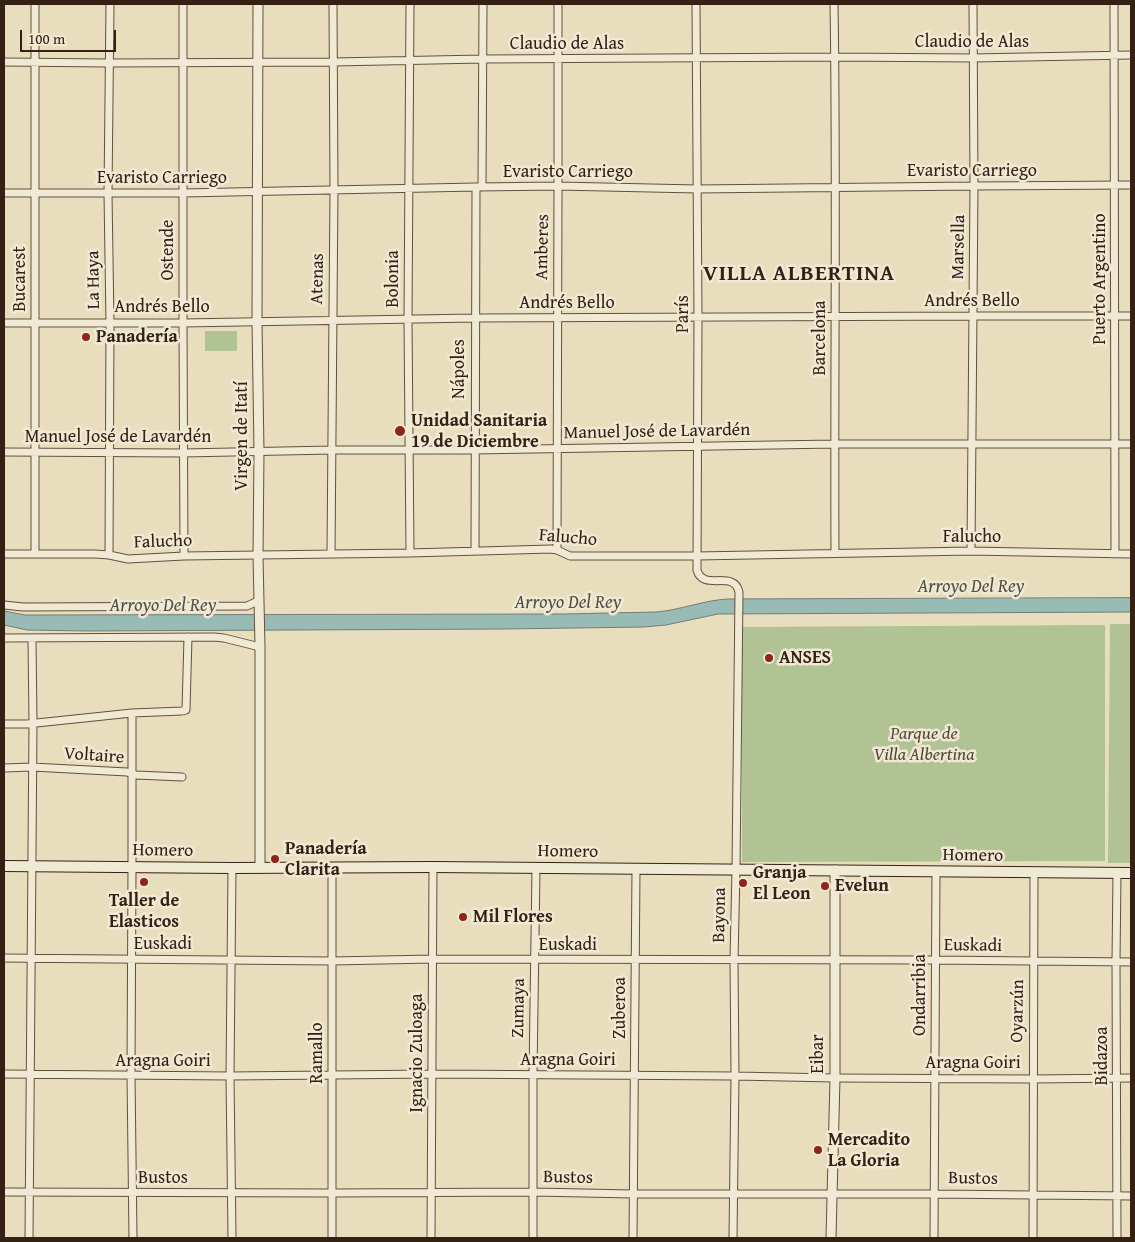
<!DOCTYPE html>
<meta charset="utf-8">
<style>
body{margin:0}
#map{position:relative;width:1135px;height:1242px;overflow:hidden;background:#e8ddbd;font-family:"Gentium Book Plus",serif}
canvas{display:block}
.frame{position:absolute;inset:0;border:5px solid #352114;pointer-events:none}
.scale{position:absolute;left:20px;top:30px;width:96px;height:22px;box-sizing:border-box;border:2px solid #352114;border-top:0;padding-left:6px;font-size:15px;line-height:18px;white-space:nowrap;color:#352114;-webkit-text-stroke:4px #f0e9d4;paint-order:stroke}
</style>
<div id="map">
<canvas width="1135" height="1242"></canvas>
<div class="frame"></div>
<div class="scale">100 m</div>
</div>
<script>
const c = document.querySelector('canvas').getContext('2d');
c.lineJoin = 'round';
function fillPath(path, color) { c.fillStyle = color; c.fill(path, 'evenodd'); }
function stroke(path, color, width, dash) { c.strokeStyle = color; c.lineWidth = width; c.lineCap = dash ? 'butt' : 'round'; c.setLineDash(dash || []); c.stroke(path); }
function label(font, color, halo, rows, align = 'center') {
  c.font = font + ' "Gentium Book Plus",serif'; c.lineWidth = 5; c.setLineDash([]); c.textBaseline = 'middle'; c.strokeStyle = halo; c.fillStyle = color; for (const [text, x, y, turn = 0] of rows) {
    c.save(); c.translate(x, y); c.rotate((+turn || 0) * Math.PI / 180); c.textAlign = isNaN(turn) ? turn : align; if (halo) c.strokeText(text, 0, 0); c.fillText(text, 0, 0); c.restore();
  }
}
const green = new Path2D(`
 M205,331H237V351H205Z
 M1110,624H1131V863H1108Z
 M1105,625V861L742,862V627Z`);
const water = new Path2D(`
 M1131,598V612L718,614L666,625L644,627L503,629L86,631L27,630L4,625V611L25,615L564,614L656,612C681,610 704,600 728,599Z`);
const minor = new Path2D(`
 M183,4V323L184,556
 M410,4L408,320L410,553
 M696,4L698,317L697,570C703,592 734,569 739,592L736,869L734,960L735,1076L733,1238
 M834,4C837,187 834,370 835,553
 M1114,4L1115,554
 M4,62L109,63L334,62L482,59L835,57L973,58L1131,55
 M482,187L483,4
 M4,193H183L476,187L558,186L697,189L974,186L1131,185
 M4,323H183L475,318L973,316H1131
 M4,452L183,453L332,450H474L834,444H1131
 M557,550L558,186V4
 M475,551L476,187
 M971,551L974,186L973,4
 M4,554H95L109,555L128,559L184,556L410,553L551,549L557,550L570,556H697L971,551L1131,554
 M35,554V4
 M331,554L334,190L333,4
 M109,555L110,323L108,193L110,4
 M4,605L23,607L247,606L258,601
 M4,638L214,637L224,638L260,647
 M132,713V867L131,1075L133,1238
 M4,724H27L132,713L182,711L186,710L188,637
 M4,768L32,767L127,772L136,775L182,777
 M232,868L230,1076L232,1238
 M1117,873L1116,962L1117,1238
 M4,958L332,961L432,959L935,960L1131,962
 M4,1074L230,1076L433,1074L735,1076L835,1078L1032,1079L1131,1078
 M4,1192L332,1193L534,1192L633,1194H934L1131,1196
 M29,1238L33,723L32,638
 M332,1238V868
 M431,1238L433,867
 M533,1238V1075L536,868
 M633,1238L636,869
 M934,1238L936,871
 M1033,1238L1034,873`);
const tertiary = new Path2D(`
 M258,4L257,322L259,452L258,556L260,647V868
 M831,1238L835,1078V870`);
const secondary = new Path2D(`
 M4,866L232,868L433,867L1131,873`);
const markers = [
 [86,337,5,"#8f2418"],
 [400,431,6,"#8f2418"],
 [769,658,5,"#8f2418"],
 [275,859,5,"#8f2418"],
 [144,882,5,"#8f2418"],
 [743,883,5,"#8f2418"],
 [825,886,5,"#8f2418"],
 [463,917,5,"#8f2418"],
 [818,1150,5,"#8f2418"]
];
const streetNames = [
 ["Claudio de Alas",972,42],
 ["Claudio de Alas",567,44],
 ["Evaristo Carriego",972,171],
 ["Evaristo Carriego",568,172],
 ["Evaristo Carriego",162,178],
 ["Amberes",543,247,-89],
 ["Marsella",959,247,-89],
 ["Ostende",168,250,-90],
 ["Bucarest",20,279,-90],
 ["Atenas",318,279,-89],
 ["Bolonia",393,279,-90],
 ["Puerto Argentino",1100,279,-90],
 ["La Haya",94,280,-91],
 ["Andrés Bello",972,301],
 ["Andrés Bello",567,303],
 ["Andrés Bello",162,307],
 ["París",683,314,-90],
 ["Barcelona",820,338,-90],
 ["Nápoles",459,369,-90],
 ["Manuel José de Lavardén",657,432,-1],
 ["Virgen de Itatí",242,436,-90],
 ["Manuel José de Lavardén",118,437],
 ["Falucho",972,537],
 ["Falucho",568,538,5],
 ["Falucho",163,542,-2],
 ["Voltaire",94,756,4],
 ["Homero",163,851,1],
 ["Homero",568,852,1],
 ["Homero",973,856,1],
 ["Bayona",720,915,-89],
 ["Euskadi",163,944],
 ["Euskadi",568,945],
 ["Euskadi",973,946,1],
 ["Ondarribia",920,995,-90],
 ["Zumaya",519,1008,-89],
 ["Zuberoa",620,1008,-90],
 ["Oyarzún",1018,1011,-89],
 ["Ramallo",317,1053,-90],
 ["Ignacio Zuloaga",417,1053,-90],
 ["Eibar",818,1054,-90],
 ["Bidazoa",1102,1056,-90],
 ["Aragna Goiri",568,1060],
 ["Aragna Goiri",163,1061],
 ["Aragna Goiri",973,1063],
 ["Bustos",163,1178],
 ["Bustos",568,1178,1],
 ["Bustos",973,1179,1]
];
const poiNames = [
 ["Panadería",96,337],
 ["Unidad Sanitaria",411,421],
 ["19 de Diciembre",411,442],
 ["ANSES",779,658],
 ["Panadería",285,849],
 ["Clarita",285,870],
 ["Granja",753,873],
 ["El Leon",753,894],
 ["Evelun",835,886],
 ["Taller de",144,901,"center"],
 ["Elasticos",144,922,"center"],
 ["Mil Flores",473,917],
 ["Mercadito",828,1140],
 ["La Gloria",828,1161]
];
const parkNames = [
 ["Parque de",924,734],
 ["Villa Albertina",924,755]
];
const waterNames = [
 ["Arroyo Del Rey",971,587],
 ["Arroyo Del Rey",568,603],
 ["Arroyo Del Rey",163,606]
];
const districtNames = [
 ["VILLA ALBERTINA",799,274]
];
fillPath(green, '#b1c295');
fillPath(water, '#98bbb6');
stroke(water, '#707d75', 1);
stroke(minor, '#62503e', 9);
stroke(tertiary, '#62503e', 11);
stroke(secondary, '#352114', 12);
stroke(minor, '#f0e9d4', 7);
stroke(tertiary, '#f0e9d4', 9);
stroke(secondary, '#f0e9d4', 10);
for (const [x, y, r, color] of markers) { const dot = new Path2D(); dot.arc(x, y, r, 0, 2 * Math.PI); c.fillStyle = color; c.fill(dot); stroke(dot, '#f0e9d4', 2); }
label('18px', '#352114', '#f0e9d4', streetNames);
label('bold 18px', '#352114', '#f0e9d4', poiNames, 'left');
label('italic 18px', '#544934', '#f0e9d4', parkNames);
label('italic 19px', '#534f45', '#f0e9d4', waterNames);
c.letterSpacing = '1px';
label('bold 22px', '#352114', '#f0e9d4', districtNames);
c.letterSpacing = '0px';
</script>
